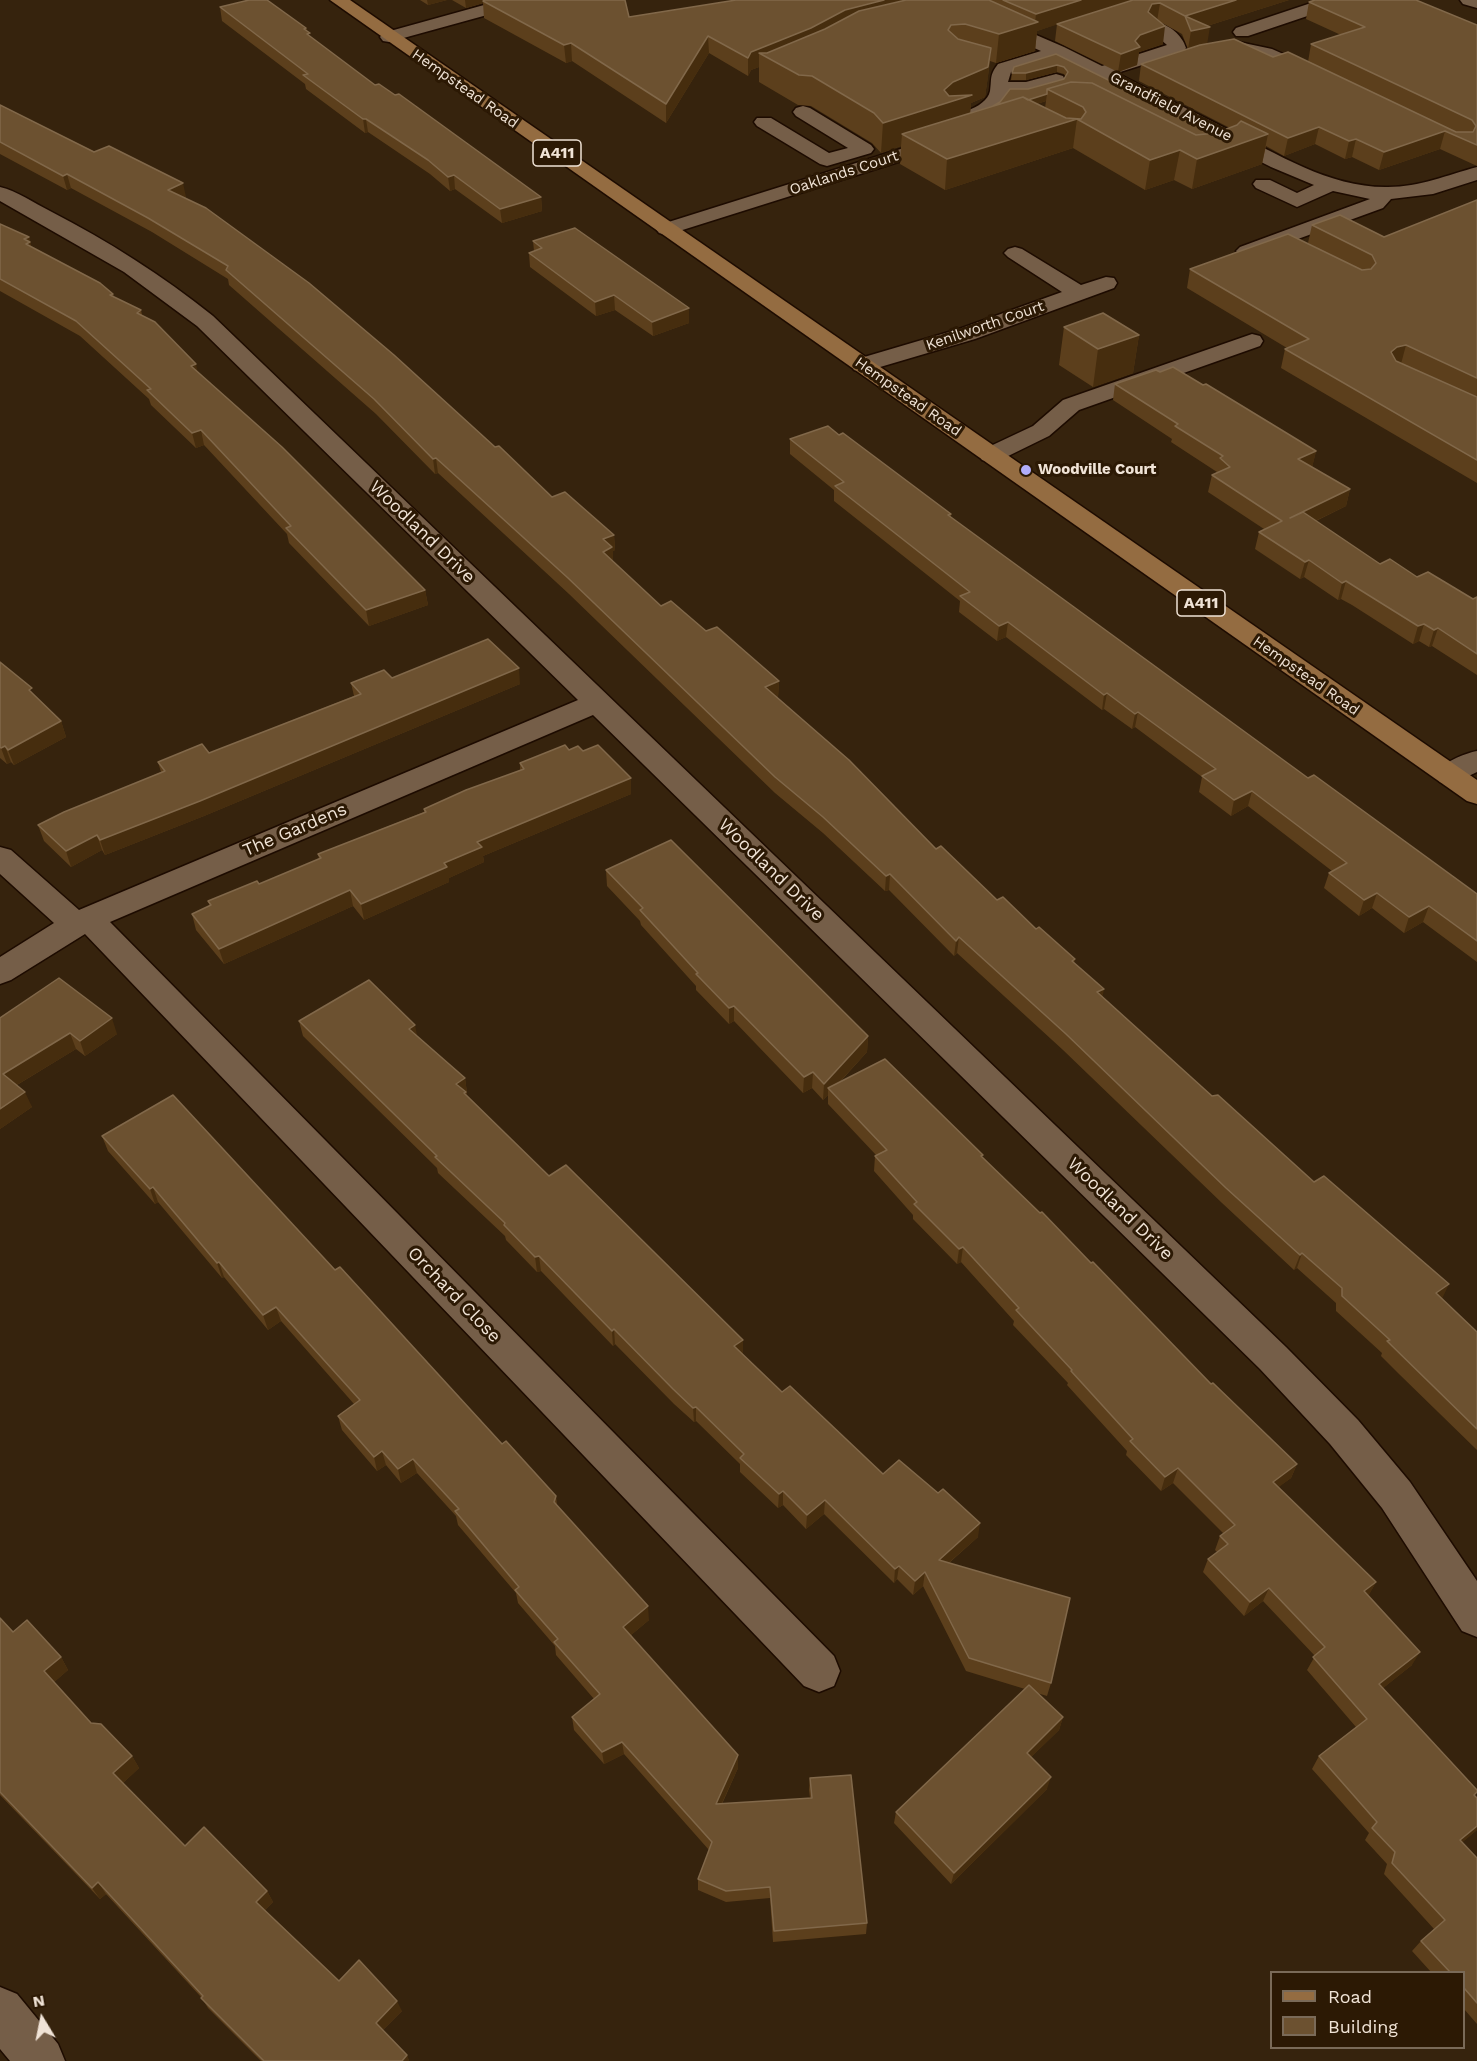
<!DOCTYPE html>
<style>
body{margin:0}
#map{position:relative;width:1477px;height:2061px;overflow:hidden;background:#36230d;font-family:"Work Sans",sans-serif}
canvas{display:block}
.legend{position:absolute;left:1270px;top:1971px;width:195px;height:78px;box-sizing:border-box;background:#2c1904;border:2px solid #7a6a58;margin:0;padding:8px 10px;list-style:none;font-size:18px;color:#f0e3d6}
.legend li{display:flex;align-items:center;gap:12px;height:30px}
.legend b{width:30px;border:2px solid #7a6a58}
.north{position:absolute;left:12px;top:1989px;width:60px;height:60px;-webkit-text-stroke:4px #2c1904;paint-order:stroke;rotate:350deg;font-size:16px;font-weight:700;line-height:24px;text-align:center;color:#f0e3d6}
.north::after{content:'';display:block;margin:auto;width:21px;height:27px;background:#f0e3d6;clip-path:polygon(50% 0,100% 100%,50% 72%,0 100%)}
</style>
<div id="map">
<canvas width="1477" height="2061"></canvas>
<ul class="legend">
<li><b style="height:8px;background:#946c41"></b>Road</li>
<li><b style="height:16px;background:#6c5130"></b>Building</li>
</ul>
<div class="north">N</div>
</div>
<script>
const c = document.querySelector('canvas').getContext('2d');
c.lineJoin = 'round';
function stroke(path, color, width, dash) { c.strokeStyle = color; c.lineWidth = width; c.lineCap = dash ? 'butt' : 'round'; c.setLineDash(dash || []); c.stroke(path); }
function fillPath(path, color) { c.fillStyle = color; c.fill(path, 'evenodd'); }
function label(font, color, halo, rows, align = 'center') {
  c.font = font + ' "Work Sans",sans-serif'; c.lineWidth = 6; c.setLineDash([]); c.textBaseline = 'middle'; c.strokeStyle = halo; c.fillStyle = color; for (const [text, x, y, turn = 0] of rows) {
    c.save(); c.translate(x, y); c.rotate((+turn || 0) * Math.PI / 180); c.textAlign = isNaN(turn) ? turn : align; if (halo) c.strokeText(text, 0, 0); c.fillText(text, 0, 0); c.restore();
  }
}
const minor = new Path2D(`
 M502,0H530L527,4L389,42L383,41L380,37L383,33Z
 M931,0H955L1064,47L1102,66L1167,45L1147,28L1150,24C1165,20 1182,34 1186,48L1183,52L1117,73C1153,92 1190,110 1227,129C1278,154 1330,188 1388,187C1420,187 1447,175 1477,167V180L1433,194L1391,199L1383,208L1254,255L1247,257L1240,255L1236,251L1240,247L1370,199L1333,191L1297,207L1256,188L1253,184L1256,180H1270L1297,193L1314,185L1271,167L1055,58L1011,72L1008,82H1026L1056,74L1063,76L1065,80L1063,84L1027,94H1007C1001,114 956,133 936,128L933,124L936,120C951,115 986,110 990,91C992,78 989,76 998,64L1041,51L934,4Z
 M1320,0H1346L1343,4L1248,36H1236L1233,32L1236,28Z
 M1460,0H1477V8L1463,4Z
 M1239,42L1272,49L1324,72L1326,76L1324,80L1317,82C1294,76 1275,59 1251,54C1235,51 1218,59 1204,55L1201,51L1204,47Z
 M803,106L810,108L871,145L874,149L871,153L827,166L820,164L757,126L754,122L757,118H771L829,153L848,148L796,116L793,112L796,108Z
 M942,136L949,138L952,142L949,146L673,233L666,235L659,233L656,229L659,225Z
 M0,187C17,191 34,203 50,211C108,241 162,275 213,316L1286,1347L1358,1420L1410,1482L1477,1581V1637L1462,1631L1382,1508L1330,1444L1260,1369L593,715L110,922L834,1656L840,1671L834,1686L819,1692L804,1686L85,934L11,980L0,984V957L54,923L0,874V847L11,850L79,910L578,700L197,326L124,272L0,201Z
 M1015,247L1022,249L1081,285L1106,277L1114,278L1117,283L1114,288L975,339L870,370L862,372L854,370L851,365L854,360L959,329L1062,292L1008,257L1004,253L1008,249Z
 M1252,334L1260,336L1263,341L1260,346L1079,410L1049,436L1000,460L991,462L982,460L979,455L982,450L1033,426L1063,400Z
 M1477,751V772L1450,785L1440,782L1435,775C1443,762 1463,754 1477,751Z
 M0,1987L17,1994L58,2044L65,2061H10L0,2049Z`);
const major = new Path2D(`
 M330,0H350L1477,780V804L1467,801Z`);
const wall = new Path2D(`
 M420,0H447L428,5Z
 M452,0H625L629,17L736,0H1289L1207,26V44L1273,57L1308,62L1311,44L1341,35L1306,19L1309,2L1477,25V166L1440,149L1379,170L1352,157L1345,159L1315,144L1284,156L1266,146L1262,164L1192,189L1174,180L1145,190L1073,148L945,190L900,164L901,146L881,153L872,143L811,106L798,105L759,82V67L751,70L748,76L709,53L666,123L572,61L566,63L484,18L483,3L466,8ZM1162,23L1182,34L1188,49L1141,64L1139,81L1230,128L1215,133L1056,54L1012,73L1011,80H1026L1057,72L1064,74L1066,77L1064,79L1028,89L993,106L970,113L971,103L985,97L990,61L996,63L1035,51L1037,31L1057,24L1055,41L1118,72L1137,65L1139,52L1163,44ZM1046,101L1045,108L1037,104Z
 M220,7L306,28L310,37L375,85L541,197L542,211L502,223L455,189L450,191L430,174L368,132L365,133L306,89L305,84L222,21Z
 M0,105L186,197L185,198L495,447L552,497L614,535L615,550L613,551V562L661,606L706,631L779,681L778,697L777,698L936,849L997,900L1075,959L1074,963L1102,997L1212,1096L1442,1299L1477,1332V1450L1399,1374L1381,1356L1382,1353L1336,1311V1303L1297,1268L1294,1270L1222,1203L1063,1050L957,953L954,956L889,890L885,891L823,833L775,793L569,594L438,473L435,474L376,414L229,285L228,279L152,232L71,188L67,190L0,154Z
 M1477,200V483L1281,368L1285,349L1287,348L1187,288L1190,269L1330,255L1308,243L1312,225L1384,237Z
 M0,224L29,237L31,247L113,294L114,297L141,310L142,315L198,372L425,590L428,605L369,626L289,543L287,534L204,445L196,448L151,405L149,399L80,336L0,291Z
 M533,241L689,308V323L653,336L615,310L596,316L530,267L529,253L534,251Z
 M1064,327L1139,335L1133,373L1093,387L1059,365Z
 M1160,372L1203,385L1316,451L1312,467L1350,489L1346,506L1316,521L1380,564L1473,599L1477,597V675L1432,646L1429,647L1419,641L1413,644L1352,605L1341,599L1338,600L1304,577L1300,579L1255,549L1259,532L1264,529L1208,492L1212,475L1217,472L1171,442L1172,439L1113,400L1115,384Z
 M839,435L951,514V518L1308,778L1477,894V962L1423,922L1404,933L1372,908L1359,916L1324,888L1329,873L1332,871L1248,806L1231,816L1199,792L1202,777L1135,727L1132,729L1104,709L1102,710L1006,637L997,641L959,612L960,601L834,501V490L790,454V439Z
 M0,662L61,721L66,737L14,765L11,762L7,764L0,758Z
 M392,678L520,684L204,816L105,855L102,850L71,867L44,841L38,825L161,772L158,762L209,753L354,696L351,683Z
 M569,750L583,751L631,778V794L483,856L484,862L449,878V882L364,920L353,906L224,964L196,930L192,914L210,906L208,901L259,884L319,859L318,854L424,812V809L520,770V763Z
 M606,870L868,1036L867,1052L839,1083L983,1158L1091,1263L1211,1384L1297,1464L1291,1478L1278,1487L1376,1582L1368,1596L1412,1665L1383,1688L1477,1792L1474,1795L1477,1798V1830L1462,1842L1477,1858V2024L1464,2009V1972H1431L1412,1951L1421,1941L1434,1929L1384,1874L1387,1864L1365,1840L1369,1833L1312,1769L1319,1756L1356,1727L1307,1670L1315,1656L1263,1601L1244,1616L1203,1572L1208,1559L1217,1552L1215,1550L1220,1536L1224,1534L1173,1483L1161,1491L1126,1455L1127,1451L1067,1385L1068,1383L1013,1325L1014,1321L961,1262L957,1264L913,1219V1215L874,1171L875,1156L876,1155L828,1104V1095L823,1100L812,1088L803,1093L734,1021L729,1024L696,990V986L641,925L640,921L607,886Z
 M0,1018L117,1034L85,1056L76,1049L17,1085L32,1107L0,1129Z
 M299,1021L417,1036L465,1078L467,1093L466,1095L549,1176L782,1392L883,1474L978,1537L949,1563L1051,1683L1047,1696L1037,1693L1063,1717L1059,1730L1031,1757L1047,1789L951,1884L894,1823L896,1812L1025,1689L966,1671L923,1586L913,1595L897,1579L894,1583L824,1514L806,1529L783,1505L778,1508L740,1472V1464L696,1421L694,1422L674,1404L615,1344L613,1346L541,1271L537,1272L506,1240L505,1236L438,1173L437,1168L303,1036Z
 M102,1136L335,1270L502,1444L556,1496L557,1505L649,1620L631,1635L738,1768L722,1804L810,1798L809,1790L810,1778L867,1923L866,1934L773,1942L770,1898L726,1902L698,1890V1879L709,1850L624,1754L604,1764L574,1730L572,1717L594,1699L556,1655L555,1646L518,1603L516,1593L458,1525L456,1516L417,1473L401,1483L386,1465L377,1471L342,1430L338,1416L354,1404L281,1321L268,1330L224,1277L222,1278L158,1202L155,1204L108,1151Z
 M0,1618L13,1632L61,1657L68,1670L54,1682L91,1723L132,1756L139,1768L123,1783L185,1846L267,1891L273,1902L265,1910L339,1981L402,2011L383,2030L407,2055L409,2061H261L208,2008L201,1997L106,1894L100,1899L0,1795Z`);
const shadedWall = new Path2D(`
 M427,0H447L428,5Z
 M465,0H494L483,1V3L466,8Z
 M884,0H933L773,61L759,53V67L751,70L748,76V58L751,52L845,10Z
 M1081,0H1134L1037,31L1035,51L996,63L999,34L1035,23L1036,14Z
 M1236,0H1289L1191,31L1185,16Z
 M1160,3L1157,21L1148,12L1152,4Z
 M1165,26L1163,44L1139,52L1137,65L1118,72L1121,54L1135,41L1140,35Z
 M1210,27L1207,45L1188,49L1191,31Z
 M708,36L709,53L666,123V104Z
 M571,43L572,61L566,63L564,45Z
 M991,48L988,77L985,97L971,103L969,125L902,134L901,146L881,153L883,123L944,90Z
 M1057,65V72L1026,80V73Z
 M1047,94L1046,101L976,123L977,116Z
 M363,119H366L368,132L365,133Z
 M1077,119L1073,148L945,190L947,159Z
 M1319,127L1315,144L1284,156L1288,138Z
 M1445,131L1440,149L1379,170L1384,152Z
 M1268,134L1262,164L1192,189L1197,159Z
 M1356,139L1352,157L1345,159L1349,141Z
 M1180,150L1174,180L1145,190L1150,160Z
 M67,174L71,188L67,190L63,176Z
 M454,175L455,189L450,191L448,177Z
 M183,183L186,197L171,204L168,190Z
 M541,197L542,211L502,223L500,209Z
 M29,237L34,257L24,239Z
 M614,295L615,310L596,316L595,302Z
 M689,308V323L653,336L652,322Z
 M1139,335L1133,373L1093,387L1098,349Z
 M1406,345L1401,364L1391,366V352L1397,347Z
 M196,364L199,379L191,366Z
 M201,430L204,445L196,448L192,433Z
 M1316,451L1312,468L1298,459Z
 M436,458L438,473L435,474L433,459Z
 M1350,489L1346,506L1286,535L1290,518Z
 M614,535L615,550L613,551V563L604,567L603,539Z
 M1309,560L1304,577L1300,579L1305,562Z
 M1346,581L1341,599L1338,600L1342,583Z
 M425,590L428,605L369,626L366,610Z
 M1008,622L1006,637L997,641L999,626Z
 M1424,624L1419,641L1413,644L1418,626Z
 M1438,628L1432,646L1429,647L1434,630Z
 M519,668L520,684L204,816L105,855L100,840Z
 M779,681L778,697L765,703V687Z
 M1107,693L1104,709L1102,710L1104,695Z
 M1138,712L1135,727L1132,729L1135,714Z
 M61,721L66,737L14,765L8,750Z
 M5,746L11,762L7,764L1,748Z
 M631,778V794L483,856L484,862L449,878V882L364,920L361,904L444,863L477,842Z
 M1252,791L1248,806L1231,816L1234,800Z
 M97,835L102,850L71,867L66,851Z
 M890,874L889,890L885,891L886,876Z
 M350,890L353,906L224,964L219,949Z
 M1377,893L1372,908L1359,916L1364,900Z
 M1429,906L1423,922L1404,933L1409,917Z
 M959,937L957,953L954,956L956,941Z
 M1104,989L1101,1005L1097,992Z
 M734,1006V1021L729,1024V1008Z
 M112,1018L117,1034L85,1056L80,1041Z
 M415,1025L418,1040L409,1029Z
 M70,1033L76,1049L10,1089L3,1074Z
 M868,1036L867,1052L831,1091L828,1088V1095L823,1100L824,1084Z
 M813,1072L812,1088L803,1093L804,1077Z
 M465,1078L467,1093L466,1094L468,1108L456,1084Z
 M25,1092L32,1107L0,1129V1109Z
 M153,1187L158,1202L155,1204L150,1189Z
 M963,1247L961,1262L957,1264L959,1249Z
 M1302,1253L1297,1268L1294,1270L1300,1255Z
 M539,1256L541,1271L537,1272L535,1257Z
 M219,1262L224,1277L222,1278L217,1263Z
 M1449,1284L1442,1299L1436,1293Z
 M276,1307L281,1321L268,1330L263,1315Z
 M614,1329L615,1344L613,1346L612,1331Z
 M743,1340V1355L734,1346Z
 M696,1407V1421L694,1422L693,1408Z
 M382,1451L386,1465L377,1471L374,1457Z
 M413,1459L417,1473L401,1483L398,1469Z
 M1297,1464L1291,1478L1267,1496L1273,1482Z
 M1178,1468L1173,1483L1161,1491L1165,1477Z
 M783,1491V1505L778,1508L779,1494Z
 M825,1500L824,1514L806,1529L807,1515Z
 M980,1523L978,1537L937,1573L939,1560Z
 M899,1566L897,1579L894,1583L895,1569Z
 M925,1572L923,1586L913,1595L915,1581Z
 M1376,1582L1369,1595L1357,1605L1364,1591Z
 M1269,1588L1263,1601L1244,1616L1250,1602Z
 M648,1606L649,1620L625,1640L623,1627Z
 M1420,1652L1412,1665L1372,1697L1379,1684Z
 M61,1657L68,1670L52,1684L44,1671Z
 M1063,1717L1059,1730L1023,1765L1027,1753Z
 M622,1742L624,1754L604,1764L602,1752Z
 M738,1755V1768L716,1816V1804Z
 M132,1756L139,1768L121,1785L113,1773Z
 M1051,1777L1047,1789L951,1884L954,1873Z
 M1477,1826V1830L1451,1852L1460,1840Z
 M98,1882L106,1894L100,1899L92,1888Z
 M267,1891L273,1902L262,1913L256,1902Z
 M397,2001L402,2011L381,2032L376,2023Z
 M407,2055L409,2061H402Z`);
const building = new Path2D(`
 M249,0H267L306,28L304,29L310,33L307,34L375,85L379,84L395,95L399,94L541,197L500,209L454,175L448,177L428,160L366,119H363L303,75L308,74L220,7Z
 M485,0H625L629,17L736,0H884L845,10L811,28L751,52L748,58L708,36L666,104L571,43L564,45L483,1Z
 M906,0H989L1038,22L999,34L965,24L951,25L948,30L958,39L991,48L988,67L953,82L944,90L949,96L972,95L883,123L874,113L812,76L799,75L759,53H767L825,29L859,11Z
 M1003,0H1081L1036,14Z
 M1133,0H1236L1185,16L1210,27L1191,31L1185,16L1160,3L1152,4L1148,12L1165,26L1140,35L1135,41L1140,47L1121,54L1057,24Z
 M1315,0H1416L1477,25V145L1445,131L1384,152L1356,139L1349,141L1319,127L1288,138L1141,64L1200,45L1234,39L1273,57L1288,52L1456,132H1473L1476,126L1472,120L1311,44L1365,27L1309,2Z
 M1056,54L1215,133L1196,135L1092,83L1071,82L1047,89V94L1028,100L1023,97L993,106L1000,102L1010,89H1028L1064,79L1068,72L1064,67L1057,65L1026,73H1012L1014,67Z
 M1071,82L1092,83L1196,135L1216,133L1237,125L1241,121L1268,134L1197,159L1180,150L1150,160L1077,119L947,159L902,134L1023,97L1066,118L1081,119L1086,112L1083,107L1047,89Z
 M0,105L94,152L109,146L183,183L168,190L206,208L309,283L394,355L495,447L499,446L552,497L565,492L614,535L603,539L612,547L603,552L661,606L671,601L706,631L717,627L779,681L765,687L849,760L936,849L941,846L997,900L1003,897L1036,929L1039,927L1075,959L1072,961L1104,989L1097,992L1212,1096L1218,1095L1314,1182L1324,1176L1449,1284L1436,1293L1477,1332V1429L1387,1341L1390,1340L1342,1296V1288L1302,1253L1300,1255L1226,1188L1066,1034L959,937L956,941L890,874L886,876L823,817L775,777L568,578L436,458L433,459L374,399L226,270L228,266L148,218L67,174L63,176L0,142Z
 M1477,200V378L1406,345L1397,347L1391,352L1396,361L1477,397V460L1285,349L1309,339L1190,269L1288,234L1362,270L1371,269L1376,263L1372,255L1312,225L1340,215L1384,237Z
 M0,224L29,237L24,239L30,242L26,244L100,283L113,294L110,295L141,310L137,313L155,322L196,364L191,366L282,447L425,590L366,610L286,528L291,526L201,430L192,433L147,390L151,389L76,321L0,279Z
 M575,228L689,308L652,322L614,295L595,302L529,253L542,248L533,241Z
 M1103,313L1139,335L1098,349L1064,327Z
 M1173,367L1203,385L1206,384L1316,451L1298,459L1350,489L1290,518L1303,512L1380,564L1390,559L1417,577L1428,572L1473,599L1477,597V654L1438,628L1434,630L1424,624L1418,626L1357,588L1346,581L1342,583L1309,560L1305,562L1259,532L1282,521L1212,475L1230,467L1220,458L1223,456L1175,426L1178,424L1115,384L1156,370L1160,372Z
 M828,426L839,435L843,433L951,514L948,515L1308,778L1314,775L1477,894V941L1429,906L1409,917L1377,893L1364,900L1329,873L1347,863L1252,791L1234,800L1202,776L1216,769L1138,712L1135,714L1107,693L1104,695L1008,622L999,626L960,596L970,592L835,486L844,482L790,439Z
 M488,639L519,668L200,801L100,840L97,835L66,851L38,825L64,812L165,771L158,762L202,744L209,753L361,694L351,683L384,670L392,678Z
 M0,662L32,688L29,690L61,721L8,750L5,746L1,748L0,747Z
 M565,745L569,750L578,746L583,751L598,745L631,778L477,842L482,847L444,863L447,867L361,904L350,890L219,949L192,914L211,905L208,901L257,881L259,884L321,858L318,854L426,812L424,809L466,790L524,769L520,763Z
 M671,840L868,1036L824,1084L813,1072L804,1077L734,1006L729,1008L696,974L698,973L640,910L643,908L606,870Z
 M59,978L112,1018L80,1041L70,1033L3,1074L25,1092L0,1109V1018Z
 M369,980L415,1025L409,1029L465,1078L456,1084L466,1092L464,1093L549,1176L566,1165L743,1340L734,1346L782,1392L790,1386L883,1474L899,1460L938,1493L943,1489L980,1523L939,1560L1070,1598L1051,1683L969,1658L925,1572L915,1581L899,1566L895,1569L825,1500L807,1515L783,1491L779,1494L740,1458L744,1454L696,1407L693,1408L673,1389L614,1329L612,1331L539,1256L535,1257L504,1225L505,1223L435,1157L437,1156L299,1021Z
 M885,1059L983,1155L981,1156L1040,1213L1042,1212L1091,1263L1093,1262L1211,1384L1213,1383L1297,1464L1273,1482L1376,1582L1364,1591L1420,1652L1379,1684L1477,1790V1792L1474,1795L1477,1798V1826L1460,1840L1477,1858V2003L1464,1988V1972H1450L1421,1941L1445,1920L1392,1863L1395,1852L1372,1828L1377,1822L1319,1756L1367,1719L1313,1657L1325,1647L1269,1588L1250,1602L1208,1559L1228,1544L1220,1536L1235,1525L1178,1468L1165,1477L1130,1441L1133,1439L1071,1371L1072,1370L1016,1310L1019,1308L963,1247L959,1249L914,1204L917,1202L875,1156L887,1150L828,1088Z
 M173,1095L335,1270L340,1267L502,1444L506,1441L556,1496L554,1502L648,1606L623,1627L738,1755L716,1804L812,1798L810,1778L851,1775L867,1923L774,1931L770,1887L726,1891L698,1879L712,1842L622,1742L602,1752L572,1717L600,1694L554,1642L558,1639L515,1590L519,1587L455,1511L459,1509L413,1459L398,1469L382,1451L374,1457L338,1416L360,1400L276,1307L263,1315L219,1262L217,1263L153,1187L150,1189L102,1136Z
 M0,1618L13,1632L27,1620L61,1657L44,1671L91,1723L101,1724L132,1756L113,1773L185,1846L204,1827L267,1891L256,1902L339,1981L359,1960L397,2001L376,2023L407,2055L402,2061H264L201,1998L203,1996L98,1882L92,1888L0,1792Z
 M1029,1685L1063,1717L1027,1753L1051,1777L954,1873L896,1812Z`);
const markers = [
 [1026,470,6,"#b1adfa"]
];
const farStreetnames = [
 ["Hempstead Road",465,89,35],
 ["Grandfield Avenue",1171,107,27],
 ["Oaklands Court",844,173,-18],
 ["Kenilworth Court",985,326,-19],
 ["Hempstead Road",908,397,35],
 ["Hempstead Road",1306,676,35]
];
const farPoinames = [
 ["Woodville Court",1038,470]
];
const shields = [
 [557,153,48],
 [1201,603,48]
];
const shieldNames = [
 ["A411",557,153],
 ["A411",1201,603]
];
const streetNames = [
 ["Woodland Drive",422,532,44],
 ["The Gardens",295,830,-23],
 ["Woodland Drive",771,870,44],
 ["Woodland Drive",1120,1209,44],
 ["Orchard Close",454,1295,46]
];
stroke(minor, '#1d0b00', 3);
stroke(major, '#1d0b00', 3);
fillPath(minor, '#755e48');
fillPath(major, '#946c41');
fillPath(wall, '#5c3f1c');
fillPath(shadedWall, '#462d0e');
fillPath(building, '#6c5130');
stroke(building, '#81684a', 1.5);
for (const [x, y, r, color] of markers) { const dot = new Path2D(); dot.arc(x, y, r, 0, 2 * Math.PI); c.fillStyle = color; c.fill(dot); stroke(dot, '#2c1904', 2); }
label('15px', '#f0e3d6', '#2c1904', farStreetnames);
label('bold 15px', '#f0e3d6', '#2c1904', farPoinames, 'left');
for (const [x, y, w] of shields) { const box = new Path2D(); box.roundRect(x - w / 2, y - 13, w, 26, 4.5); c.fillStyle = '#2c1904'; c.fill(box); stroke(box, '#f0e3d6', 1.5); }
label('bold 16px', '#f0e3d6', null, shieldNames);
label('18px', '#f0e3d6', '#2c1904', streetNames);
</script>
